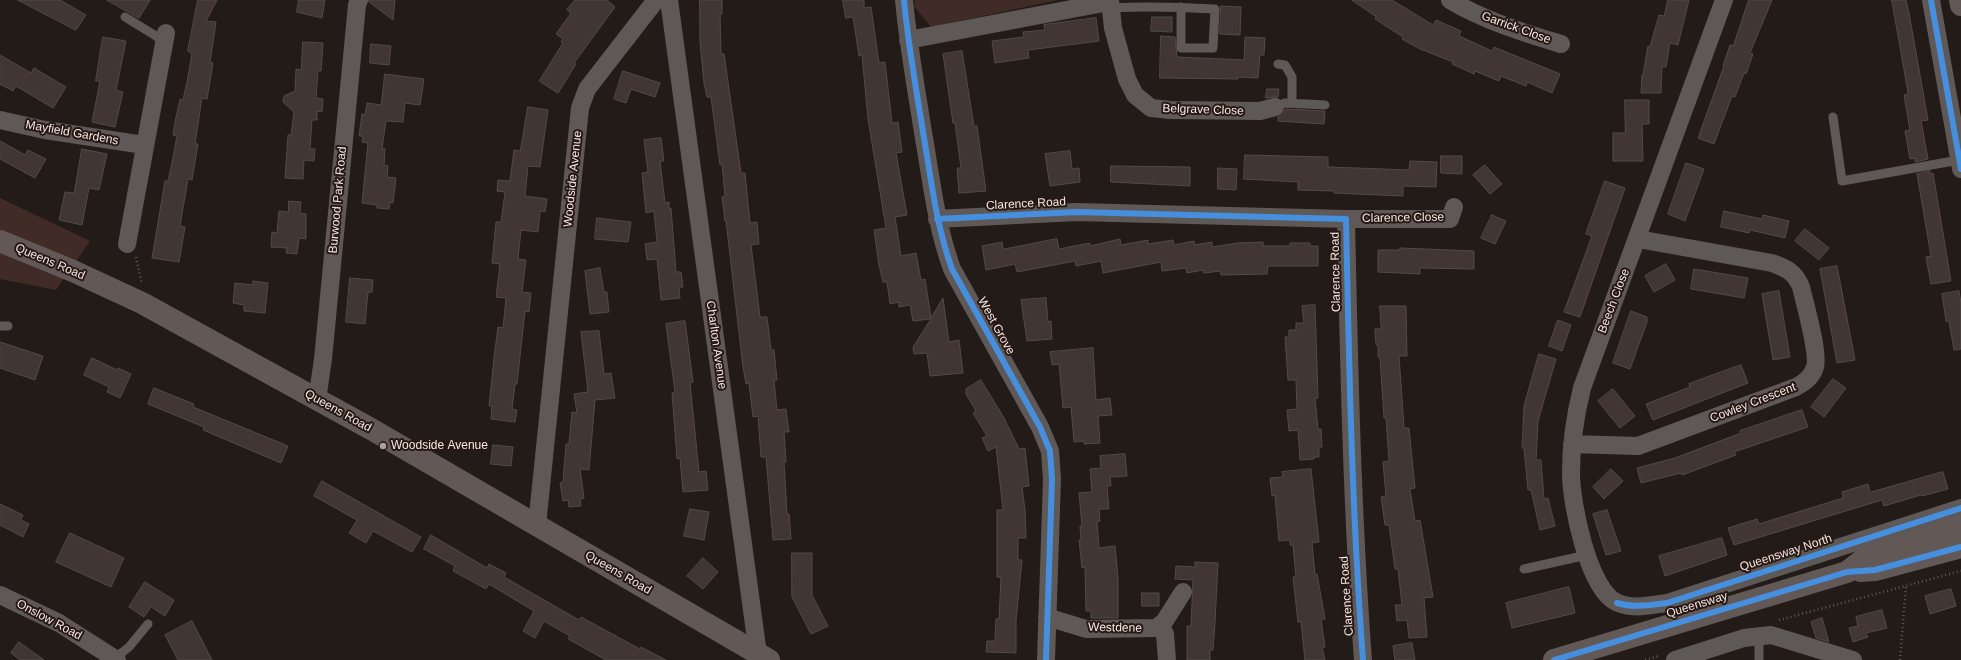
<!DOCTYPE html>
<style>
body{margin:0}
canvas{display:block;background:#231b18}
</style>
<canvas width="1961" height="660"></canvas>
<script>
const c = document.querySelector('canvas').getContext('2d');
c.lineJoin = 'round';
function fillPath(path, color) { c.fillStyle = color; c.fill(path, 'evenodd'); }
function stroke(path, color, width, dash) { c.strokeStyle = color; c.lineWidth = width; c.lineCap = dash ? 'butt' : 'round'; c.setLineDash(dash || []); c.stroke(path); }
function label(font, color, halo, rows, align = 'center') {
  c.font = font + ' Arial,sans-serif'; c.lineWidth = 4; c.setLineDash([]); c.textBaseline = 'middle'; c.strokeStyle = halo; c.fillStyle = color; for (const [text, x, y, turn = 0] of rows) {
    c.save(); c.translate(x, y); c.rotate((+turn || 0) * Math.PI / 180); c.textAlign = isNaN(turn) ? turn : align; if (halo) c.strokeText(text, 0, 0); c.fillText(text, 0, 0); c.restore();
  }
}
const green = new Path2D(`
 M915,0H1058L931,27L914,6Z
 M0,198L90,241L56,290L0,279Z`);
const building = new Path2D(`
 M18,0H60L86,15L76,30Z
 M107,0H150L139,18Z
 M198,0H217L206,21L216,22L210,62L213,63L207,99L202,98L195,144H198L192,180L188,179L180,226L185,227L179,262L152,258L165,181H168L172,163L177,136L173,135L175,122L180,99L183,100L187,82L192,54L188,51Z
 M299,0H325L322,18L297,12Z
 M369,0H395L393,20L369,2Z
 M575,0H607L615,7L574,63L576,64L558,93L539,81L563,43L561,42L563,39L556,34L571,13L567,10Z
 M700,0H722V14H720L721,54H724L741,173H745L750,223L757,222L759,244L751,245L760,317H767L771,350H774L777,380H774L777,410L786,409L789,432H784L786,462H784L787,514H789L791,539L773,540L766,457H761L758,416L753,417L749,383L746,384L743,367L726,221H725L722,197H725L722,164L720,165L711,97H707L704,83L700,42Z
 M843,0H864V8L871,7L879,63L885,62L892,123L898,122L902,152L896,153L907,215L895,217L901,256L916,253L921,280L925,279L931,318L943,298L949,342L959,340L963,373L930,376L927,353L914,354L913,347L931,319L913,321L910,305L899,307V302L890,304L887,282H883L879,265L874,230L886,228L868,119L862,55L859,56L853,17L846,18Z
 M1352,0H1392L1433,25L1436,20L1461,31L1459,36L1492,51L1494,47L1560,74L1552,93L1527,82L1526,86L1501,76L1499,81L1475,71L1474,74L1452,64L1453,62L1418,48L1402,39L1403,37L1375,19L1376,17Z
 M1668,0H1689L1678,45L1670,43L1666,67H1662L1661,93H1641L1642,75H1643L1648,46L1650,47L1659,15L1664,16Z
 M1749,0H1772L1750,53L1753,54L1746,74L1744,73L1735,97L1732,96L1714,144L1698,138L1724,66H1723L1730,45L1733,46Z
 M1892,0H1906L1909,13L1928,120L1921,121L1928,159L1915,162V158L1910,159L1905,131L1910,130L1904,95L1908,94Z
 M1221,6L1241,7L1240,35L1220,34Z
 M1152,17H1172V32L1151,31Z
 M1096,18L1099,41L1028,50L1029,58L995,63L992,41L1024,37L1023,32L1045,30L1044,25Z
 M1161,36L1175,37L1177,57L1244,60L1245,37L1265,38L1264,55H1260L1258,78L1238,77V79L1160,78Z
 M103,37L126,41L116,90L123,92L115,127L92,122L100,81H96Z
 M303,42L323,43L321,71H318L316,98L323,99L322,112L317,111V120H312L310,149H315L314,161L304,160L303,179L285,178L288,135H291L294,112L283,102L284,96L295,91L296,69L301,70Z
 M371,44L391,46L389,65L370,63Z
 M962,51L974,126H977L986,191L959,193L957,168H961L955,123H953L943,54Z
 M0,55L31,73L34,68L66,87L53,108L16,86L13,91L0,84Z
 M623,71L660,83L655,97L631,89L626,103L614,99Z
 M385,74L424,79L420,105L405,103L403,122L386,121L382,149H385L384,165L388,166L387,177L396,178L393,203L390,202L389,209L377,208V205L362,203L368,143L362,142L363,136H359L362,114L365,115L367,103L381,105Z
 M1267,89H1279L1278,97L1266,98Z
 M1625,100H1649V124H1642L1643,161H1613V133H1625Z
 M528,107L548,110L540,167L528,166L525,196L547,199L545,212L540,211L538,232L521,230L518,259L526,260L522,292L531,293L529,312L525,311L517,384H515L512,409L517,410L515,422L491,419L492,406H489L494,358L498,327L503,328L506,298L496,297L500,264L492,263L496,222H501L505,192L497,191L498,180L510,181L514,150L520,151Z
 M1286,109L1325,111L1324,124L1278,121V117Z
 M661,138L664,161H660L665,203L669,202V209L671,208L676,272H681L683,287H679L680,298L661,300L657,259L647,260L645,244L657,242L654,211L646,213L642,173L648,172L644,140Z
 M0,141L25,155L28,150L46,159L35,178L0,159Z
 M82,149L107,154L99,190L89,188L82,225L59,220L65,192L74,193Z
 M1070,151L1072,169L1079,168L1080,182L1050,186L1045,154Z
 M1245,155L1328,157V167L1383,169L1409,170L1410,161L1437,162L1436,187L1403,186V196L1334,193V191L1298,190V182L1244,179Z
 M1441,156H1462V174L1441,173Z
 M1686,163L1704,169L1685,221L1668,214Z
 M1485,165L1502,184L1490,194L1473,175Z
 M1111,166L1190,167V186L1111,182Z
 M1218,168L1237,169L1236,190L1218,189Z
 M1930,171V174L1933,173L1951,281L1931,284L1926,257L1931,256L1917,174Z
 M1605,181L1625,188L1580,317L1564,312L1592,236L1586,234Z
 M289,201L301,202L300,213L306,214V239L299,238L297,254L286,253L287,248L271,247L272,232L277,233L279,211L288,212Z
 M1724,211L1762,219L1763,215L1789,221L1785,238L1750,230L1749,233L1721,227Z
 M1492,215L1506,221L1495,244L1481,238Z
 M597,218L631,222L628,242L595,239Z
 M1805,229L1829,248L1819,260L1795,241Z
 M1057,239L1059,249L1090,243V246L1120,239L1121,245L1148,240V244L1173,240L1174,245L1194,241L1195,245L1212,242V247L1238,243L1263,242V246H1290V243H1310V246H1318V266H1268L1267,274L1221,275L1220,271L1204,273L1203,270L1187,273L1186,268L1162,271L1161,262L1103,273L1101,261L1076,266L1075,261L1017,272L1015,264L986,270L982,246L1002,242L1003,249Z
 M1400,248L1474,251V269L1420,268V274L1378,272V250H1400Z
 M1666,264L1675,280L1654,292L1645,276Z
 M1837,266L1855,360L1837,363L1820,269Z
 M600,268L604,292H607L609,312L590,314L585,271Z
 M1694,269L1748,278L1744,298L1691,289Z
 M350,278L373,280L372,292H368L365,324L346,322Z
 M253,281L268,283L265,313L244,311V305L233,303L235,283L253,285Z
 M1779,291L1790,357L1773,360L1762,294Z
 M1959,291L1961,303V349L1954,350L1949,321H1946L1942,294Z
 M1046,298L1048,322L1051,321L1052,339L1027,341L1021,300Z
 M1315,305L1318,398H1315L1318,429H1321L1322,447H1319V457H1314V459L1300,460L1298,430L1289,431L1287,410L1297,409L1296,380H1288L1285,337H1289V330H1296V323H1304L1302,306Z
 M1380,306H1406L1407,356H1399L1404,428H1409L1415,488L1410,489L1415,521L1420,520L1433,597L1424,598L1427,637L1409,638L1407,620L1397,621L1395,605H1402L1398,569H1395L1389,525H1385L1381,497L1386,496L1383,462L1389,461L1386,418H1384L1380,357H1378V345H1376L1375,329H1381Z
 M1631,311L1647,317V322L1630,369L1613,363Z
 M1558,320L1571,325L1562,351L1549,346Z
 M685,321L693,382L690,383L699,472L706,471L708,490L683,492L680,458L677,459L672,393L675,392L666,324Z
 M599,331L604,374L611,373L615,398L595,400L589,470L580,469L584,498L580,499L581,506L569,507L568,500L563,501L560,483L563,482L566,444H569L572,412L577,413L574,394L588,392L581,332Z
 M0,342L43,356L35,380L0,368Z
 M1093,348L1096,400L1110,398L1112,415L1098,416L1100,443L1084,444V441L1074,442L1071,407L1063,408L1059,364L1052,365L1050,352Z
 M1539,354L1556,359L1538,421L1536,460H1541L1544,499L1548,498L1555,526L1540,530L1531,490H1528L1524,448H1522L1524,406Z
 M92,358L117,370L118,368L131,374L120,398L107,392L109,387L84,375Z
 M1741,365L1748,383L1653,420L1646,404L1690,387L1689,384Z
 M1833,379L1846,388L1824,417L1811,407Z
 M981,380L1004,418L1019,449L1025,448L1029,486L1022,487L1025,510L1026,538H1018V560H1022L1016,620V653L986,652L987,641H995L996,619H999L1001,577H997V510H1003L996,447L988,451L982,438L987,436L973,413L976,411L966,394V389Z
 M154,388L194,404L193,407L288,446L281,463L203,430L204,427L148,404Z
 M1613,389L1635,416L1620,428L1598,401Z
 M1802,410L1808,427L1734,452L1736,455L1682,475L1681,473L1641,483L1637,468L1675,458L1741,433L1740,431Z
 M493,445L513,447L511,466L491,464Z
 M1125,454L1127,476L1110,477L1111,486H1107L1109,509H1099L1100,521L1097,522L1099,548L1115,546L1118,578V618H1091V611H1086L1085,567L1082,568L1079,540H1081L1080,526H1082L1079,493L1092,492L1090,469L1101,468L1100,456Z
 M1311,469L1319,542L1312,543L1315,575L1317,574L1325,619L1321,620L1325,647H1322L1325,660H1305L1301,622H1298L1293,577H1296L1293,545H1290V540L1279,541L1275,495L1272,496L1270,478L1283,477L1282,472Z
 M1611,469L1623,481L1604,499L1593,487Z
 M1943,472L1948,489L1922,496L1921,495L1884,506L1882,500L1734,545L1728,528L1757,519L1759,524L1843,498L1842,492L1868,484L1870,492Z
 M322,481L421,537L412,552L373,531L366,543L349,533L357,520L314,496Z
 M0,504L23,515L21,520L29,524L23,537L0,525Z
 M690,509L709,512L704,540L684,536Z
 M1607,510L1621,551L1606,555L1593,514Z
 M70,533L124,558L111,587L56,562Z
 M431,535L487,568L489,564L506,573L504,577L579,620L581,617L640,649L641,647L666,660H606L568,639L570,636L544,621L535,638L523,631L534,611L489,584L486,589L453,571L455,566L424,549Z
 M1722,538L1727,555L1665,576L1659,556Z
 M792,553H812V595L828,626L811,634L792,597Z
 M703,558L718,572L703,589L687,576Z
 M1195,562L1218,563L1215,623L1213,650H1210V660H1187V626H1191L1193,580L1175,579L1176,566L1195,567Z
 M145,582L174,600L165,616L151,607L144,617L129,607Z
 M1569,587L1575,613L1512,628L1506,603Z
 M1951,589L1956,606L1930,614L1925,596Z
 M1142,593H1159V606H1142Z
 M1882,610L1887,628L1866,633L1868,637L1853,642L1849,628L1858,626L1856,617Z
 M1822,618L1829,642L1816,638L1811,622Z
 M192,621L212,660H178L165,635Z
 M19,642L44,660H20L11,653Z
 M1412,643L1415,660H1395L1393,646Z`);
const path = new Path2D(`
 M136,257L142,284
 M1779,620L1961,571
 M1645,660L1659,656
 M1900,660L1906,586`);
const lane = new Path2D(`
 M1110,8C1145,6 1180,7 1215,9L1213,48H1181V7
 M125,17L156,36L164,43
 M1278,64L1285,65L1292,77V103
 M1275,107L1285,103L1325,105
 M1833,117L1842,181L1959,160
 M0,326H8
 M1524,569L1587,555
 M1759,637V660
 M115,658L129,647L148,624`);
const street = new Path2D(`
 M669,0L758,654
 M904,0C908,44 916,88 923,132C931,178 936,225 952,269L1040,427L1050,451L1052,479L1046,660
 M1110,0L1113,28L1127,79L1135,95L1151,108L1170,110L1260,111L1275,107
 M1450,0C1483,20 1524,33 1561,44
 M1724,0L1582,388C1575,416 1571,444 1571,473C1571,503 1588,588 1616,602C1632,610 1651,605 1667,603L1961,508
 M1931,0L1961,169
 M908,40L1109,2
 M0,120L45,130L144,145
 M937,219L1076,212L1346,219C1349,366 1352,513 1363,660
 M1346,219H1450L1454,207
 M127,244L166,33
 M317,400L323,359L357,5L359,0
 M1572,444L1638,446L1796,387C1805,382 1812,377 1815,367C1819,353 1805,304 1801,287C1795,272 1786,268 1772,263L1638,239
 M537,525L580,108L587,89L656,0
 M0,595L59,623L117,660
 M1047,617L1086,629L1156,628L1164,622L1183,592
 M1160,625L1165,634L1167,660
 M1675,660L1744,638L1771,635L1853,660`);
const primary = new Path2D(`
 M1960,0L1961,5
 M0,241L73,271L142,303L371,429L769,660
 M1860,571L1875,570L1961,547
 M1554,660L1847,572L1865,558L1961,527`);
const cycleway = new Path2D(`
 M904,0C908,44 916,88 923,132C931,178 936,225 952,269L1040,427L1050,451L1052,479L1046,660
 M1931,0L1961,169
 M937,219L1076,212L1346,219C1349,366 1352,513 1363,660
 M1617,603C1634,608 1650,605 1667,603L1961,508
 M1554,660L1847,572L1875,570L1961,547`);
const markers = [
 [383,446,4,"#aaa09d"]
];
const streetNames = [
 ["Garrick Close",1516,28,20],
 ["Belgrave Close",1203,110,2],
 ["Mayfield Gardens",72,133,10],
 ["Woodside Avenue",573,179,-84],
 ["Burwood Park Road",338,200,-85],
 ["Clarence Road",1026,204,-3],
 ["Clarence Close",1403,218,-1],
 ["Queens Road",50,262,23],
 ["Clarence Road",1336,272,-91],
 ["Beech Close",1614,301,-69],
 ["West Grove",996,326,61],
 ["Charlton Avenue",716,345,82],
 ["Cowley Crescent",1753,403,-21],
 ["Queens Road",338,411,29],
 ["Queensway North",1786,553,-18],
 ["Queens Road",618,573,30],
 ["Clarence Road",1347,596,-94],
 ["Queensway",1697,605,-17],
 ["Onslow Road",49,620,28],
 ["Westdene",1115,628,1]
];
const poiNames = [
 ["Woodside Avenue",391,446]
];
fillPath(green, '#412b26');
fillPath(building, '#413633');
stroke(building, '#514a47', 1);
stroke(path, '#5e5756', 2.5, [1, 3]);
stroke(lane, '#5e5857', 9);
stroke(street, '#5e5857', 18);
stroke(primary, '#625957', 22);
stroke(cycleway, '#468fdf', 6);
for (const [x, y, r, color] of markers) { const dot = new Path2D(); dot.arc(x, y, r, 0, 2 * Math.PI); c.fillStyle = color; c.fill(dot); stroke(dot, '#271814', 1.5); }
label('12px', '#f3e7e4', '#271814', streetNames);
label('12px', '#f3e7e4', '#271814', poiNames, 'left');
</script>
